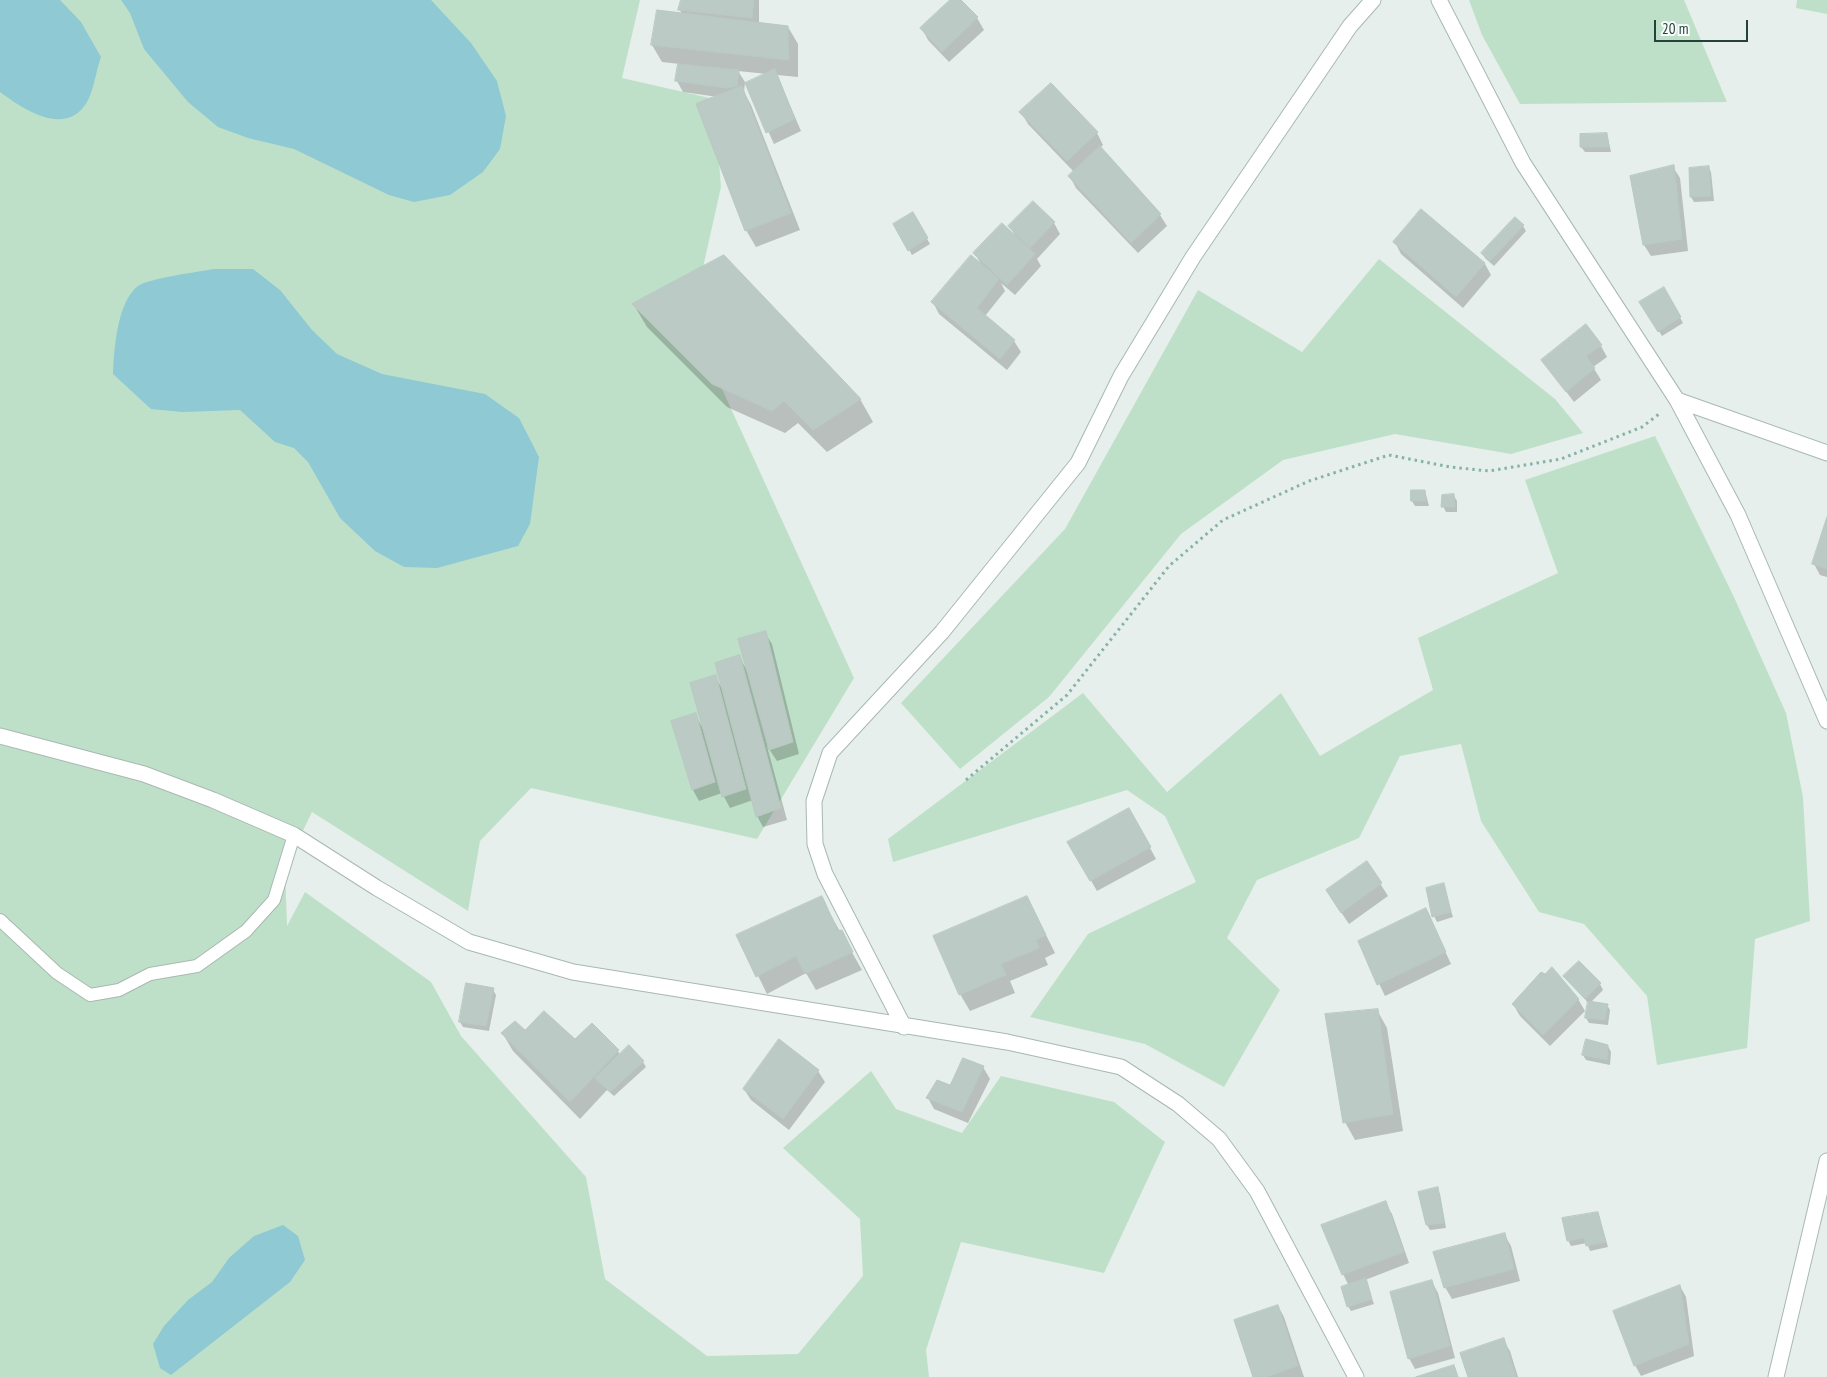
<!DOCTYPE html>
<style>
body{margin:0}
#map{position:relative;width:1827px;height:1377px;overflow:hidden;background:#e6efeb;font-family:"PT Sans Narrow",sans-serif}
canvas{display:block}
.scale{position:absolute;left:1654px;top:20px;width:94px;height:22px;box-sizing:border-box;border:2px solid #24423a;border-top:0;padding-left:6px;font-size:15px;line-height:18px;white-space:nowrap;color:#24423a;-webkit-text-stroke:4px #f7fbf9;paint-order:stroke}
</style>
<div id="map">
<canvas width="1827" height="1377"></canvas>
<div class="scale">20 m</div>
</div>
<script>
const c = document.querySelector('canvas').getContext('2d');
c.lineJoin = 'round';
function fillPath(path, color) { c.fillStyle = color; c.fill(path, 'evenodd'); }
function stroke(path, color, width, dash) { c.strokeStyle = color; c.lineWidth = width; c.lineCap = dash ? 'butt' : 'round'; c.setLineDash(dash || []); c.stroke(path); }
const green = new Path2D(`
 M0,0H640L622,78L714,99L721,187L691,321L854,678L757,839L531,788L480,841L468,911L312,812L285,868L287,926L305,892L431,982L461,1036L586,1177L605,1279L707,1356L798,1354L863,1276L860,1219L783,1148L871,1071L896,1109L962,1133L1001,1076L1114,1102L1165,1142L1104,1273L961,1242L926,1350L929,1377H0Z
 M1469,0H1684L1727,102L1520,104L1482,35Z
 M1797,0H1827V14L1796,8Z
 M1379,259L1555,399L1583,433L1511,454L1395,434L1283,460L1181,534L1049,697L960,769L901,703L1065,529L1198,290L1302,352Z
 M1655,436L1733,595L1786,713L1803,797L1810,921L1755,939L1747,1048L1657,1065L1647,996L1584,924L1539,912L1481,821L1461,744L1400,756L1359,838L1257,880L1227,938L1280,990L1224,1087L1145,1044L1030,1017L1088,934L1196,882L1165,816L1127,790L893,862L888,839L1083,693L1167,792L1281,693L1320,756L1433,690L1418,638L1558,573L1525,480Z`);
const water = new Path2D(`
 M0,0H60L81,22L101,57C96,71 94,89 87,102C66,138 23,109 0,92Z
 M121,0H431L471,43L497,81L506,116L500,149L483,172L450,195L414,202L389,195L294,149L248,138L218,127L188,102L144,49L130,13Z
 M214,269H253L280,290L312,330L337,354L382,374L485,394L519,418L539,457L530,524L518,546L437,568L404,567L375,551L340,518L308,462L294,448L275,442L240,410L182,412L151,409L113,374C114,350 117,302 138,286C150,278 198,272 214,269Z
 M283,1225L298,1236L305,1260L290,1282L171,1375L160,1368L153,1344L164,1326L188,1300L212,1282L229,1258L254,1236Z`);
const shadow = new Path2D(`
 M682,0H759V23L788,27L798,44V77L777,75L801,131L774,144L746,83L767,74L738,71L745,82L744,92L751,105L800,230L756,247L746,230L718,97L683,92L677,81L680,64L662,62L652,45L682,14L680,10Z
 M952,0H959L977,18L984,30L949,62L928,40L922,28Z
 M1051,85L1097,133L1103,145L1100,148L1160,215L1167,226L1138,253L1076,188L1070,177L1074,172L1028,124L1021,112Z
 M1607,134L1611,152H1585L1581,147Z
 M1673,167L1680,178L1688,251L1651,256L1644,245Z
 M1708,167L1711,172L1714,201L1694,202L1691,197Z
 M1421,211L1485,264L1491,275L1463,308L1401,254L1395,242Z
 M912,214L930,244L912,255L895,224Z
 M1054,223L1060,234L1037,259L1041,266L1015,295L1001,283L1005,291L985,316L1014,341L1021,352L1007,370L939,314L933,302L981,264L975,254L1015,235L1009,226Z
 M1523,226L1526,231L1494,266L1485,258L1482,253Z
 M1664,289L1683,323L1662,336L1641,302Z
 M634,305L860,399L873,422L827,452L798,423L785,433L727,407L647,327Z
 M1601,346L1607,357L1593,367L1601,380L1574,402L1542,360Z
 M1425,491L1429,506H1415L1412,501Z
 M1454,496L1457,501V512H1446L1443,506Z
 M1827,521V577L1820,575L1814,564Z
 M765,633L772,644L799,754L777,761L767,746L787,820L763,827L757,816L753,800L730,808L722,793L699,801L693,790L673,721L695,714L703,729L715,677L723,690L739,657L748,672Z
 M1129,809L1156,859L1097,891L1069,842Z
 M1367,863L1388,896L1349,924L1327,891Z
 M1443,885L1453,917L1437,922L1434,916Z
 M1027,897L1055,953L1045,958L1048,965L1010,981L1015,993L970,1011L960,994Z
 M821,898L862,970L816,990L806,973L767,994L738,935Z
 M1426,910L1451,964L1385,996L1359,942Z
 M1565,976L1600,984L1603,990L1590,1003L1607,1005L1610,1010L1608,1025L1589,1023L1586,1018L1589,1004Z
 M493,990L496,995L489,1031L463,1027L460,1022Z
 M1578,999L1585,1011L1550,1046L1520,1016L1513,1004Z
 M1377,1010L1387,1028L1403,1131L1355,1140L1345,1122Z
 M525,1032L618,1051L620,1056L643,1062L646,1067L614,1096L607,1090L580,1119L513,1051L503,1034Z
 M1608,1046L1611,1052L1610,1065L1586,1060L1583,1055Z
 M983,1067L990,1079L968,1123L934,1109L928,1098Z
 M818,1071L825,1082L789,1130L751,1100L744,1089Z
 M1437,1188L1440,1194L1446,1228L1430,1230L1427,1225Z
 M1385,1203L1392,1214L1409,1263L1365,1280L1374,1304L1351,1311L1348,1306L1349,1286L1343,1274Z
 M1598,1214L1608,1247L1590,1251L1587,1243L1571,1246L1568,1240Z
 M1504,1234L1511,1246L1520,1281L1452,1299L1445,1287Z
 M1432,1282L1438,1293L1455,1358L1415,1369L1409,1358Z
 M1680,1286L1686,1297L1694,1356L1641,1376L1635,1365Z
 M1278,1306L1284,1317L1304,1377H1254Z
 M1503,1340L1510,1351L1518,1377H1470Z`);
const building = new Path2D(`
 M681,0H754L752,18L678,10Z
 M950,0H961L978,17L942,52L920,28Z
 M657,10L788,26L789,60L651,45Z
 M678,64L739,70L737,86L727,88L675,81Z
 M775,69L795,119L766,133L745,83Z
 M1051,83L1098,132L1067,161L1019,112Z
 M742,86L791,213L745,231L696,104Z
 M1607,133L1609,147H1580V134Z
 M1100,146L1161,214L1131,243L1068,176Z
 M1674,165L1682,239L1643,245L1630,176Z
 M1709,166L1711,196L1690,197L1689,168Z
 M1033,201L1055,222L1030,248L1008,226Z
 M1421,209L1485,263L1456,297L1393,242Z
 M913,212L928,238L908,251L893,224Z
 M1515,217L1524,225L1490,261L1481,253Z
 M1002,223L1035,254L1007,285L973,253Z
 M724,255L861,399L813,430L784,401L772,411L712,384L632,304Z
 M971,255L999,279L977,308L1015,340L1000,359L931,302Z
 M1664,287L1681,317L1658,332L1639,302Z
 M1586,324L1602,345L1586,356L1595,368L1566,392L1541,360Z
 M1411,490H1425L1426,501H1411Z
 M1454,494L1455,507H1441L1442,495Z
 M1827,517V569L1812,564Z
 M766,631L793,742L769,750L738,639Z
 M740,655L781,808L756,817L715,663Z
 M716,675L746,789L722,797L690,683Z
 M696,713L715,782L692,790L671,721Z
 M1129,808L1151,847L1090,881L1067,842Z
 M1367,861L1382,883L1341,913L1326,890Z
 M1444,883L1451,912L1432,917L1426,888Z
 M822,896L838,931L842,930L853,952L805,974L796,956L756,977L736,935Z
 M1027,896L1046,935L1036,940L1039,948L1001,964L1006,975L959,995L933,936Z
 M1426,908L1446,952L1377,985L1358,941Z
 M1579,961L1601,983L1585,999L1563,976Z
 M1552,967L1579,999L1543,1035L1512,1004L1541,972L1545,974Z
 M466,983L494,988L486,1026L459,1022Z
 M1588,1001L1608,1004L1605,1020L1585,1018Z
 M1378,1009L1393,1114L1343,1123L1325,1014Z
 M544,1011L575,1039L592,1023L619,1050L570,1102L501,1033L515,1021L525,1030Z
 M779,1039L819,1070L783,1119L743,1089Z
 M1586,1039L1608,1045L1607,1060L1582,1055Z
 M629,1045L644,1061L610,1092L595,1078Z
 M963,1058L984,1066L962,1112L926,1098L937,1080L950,1085Z
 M1438,1187L1444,1223L1426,1225L1418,1192Z
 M1386,1201L1404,1252L1342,1275L1321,1225Z
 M1598,1212L1606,1242L1586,1246L1584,1238L1567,1241L1562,1218Z
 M1505,1233L1514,1269L1444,1288L1433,1252Z
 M1366,1278L1372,1299L1347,1307L1341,1287Z
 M1432,1280L1450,1346L1408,1359L1390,1292Z
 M1680,1285L1689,1344L1634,1366L1613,1311Z
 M1278,1305L1298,1366L1266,1377H1253L1234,1320Z
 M1504,1338L1516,1377H1468L1460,1353Z
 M1454,1365L1458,1377H1416Z`);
const path = new Path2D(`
 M966,780L1067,695L1169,566L1223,520L1309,481L1389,455L1450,467L1489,471L1561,459L1642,427L1659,414`);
const service = new Path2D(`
 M0,920L57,973L90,995L119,990L150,974L197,966L246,931L274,900L294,835`);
const minor = new Path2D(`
 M1439,0L1523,163L1677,400L1827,453
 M1677,400L1738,515L1827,721
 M0,736L144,774L213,800L294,835L377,888L469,942L573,972L1007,1042L1121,1067L1178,1104L1219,1139L1257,1191L1356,1377
 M904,1027L825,874L815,844L814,801L830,753L942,632L1078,463L1121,376L1193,257L1350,26L1373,0
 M1776,1377L1827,1161`);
fillPath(green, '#bfe0c8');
fillPath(water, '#8ec9d4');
fillPath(shadow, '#0003');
fillPath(building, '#bbcac4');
stroke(building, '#b8c9c2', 1);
stroke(service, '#a8b8b2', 14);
stroke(minor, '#a8b8b2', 17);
stroke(path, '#86b3a5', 3, [2.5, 4]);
stroke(service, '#fff', 12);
stroke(minor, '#fff', 15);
</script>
